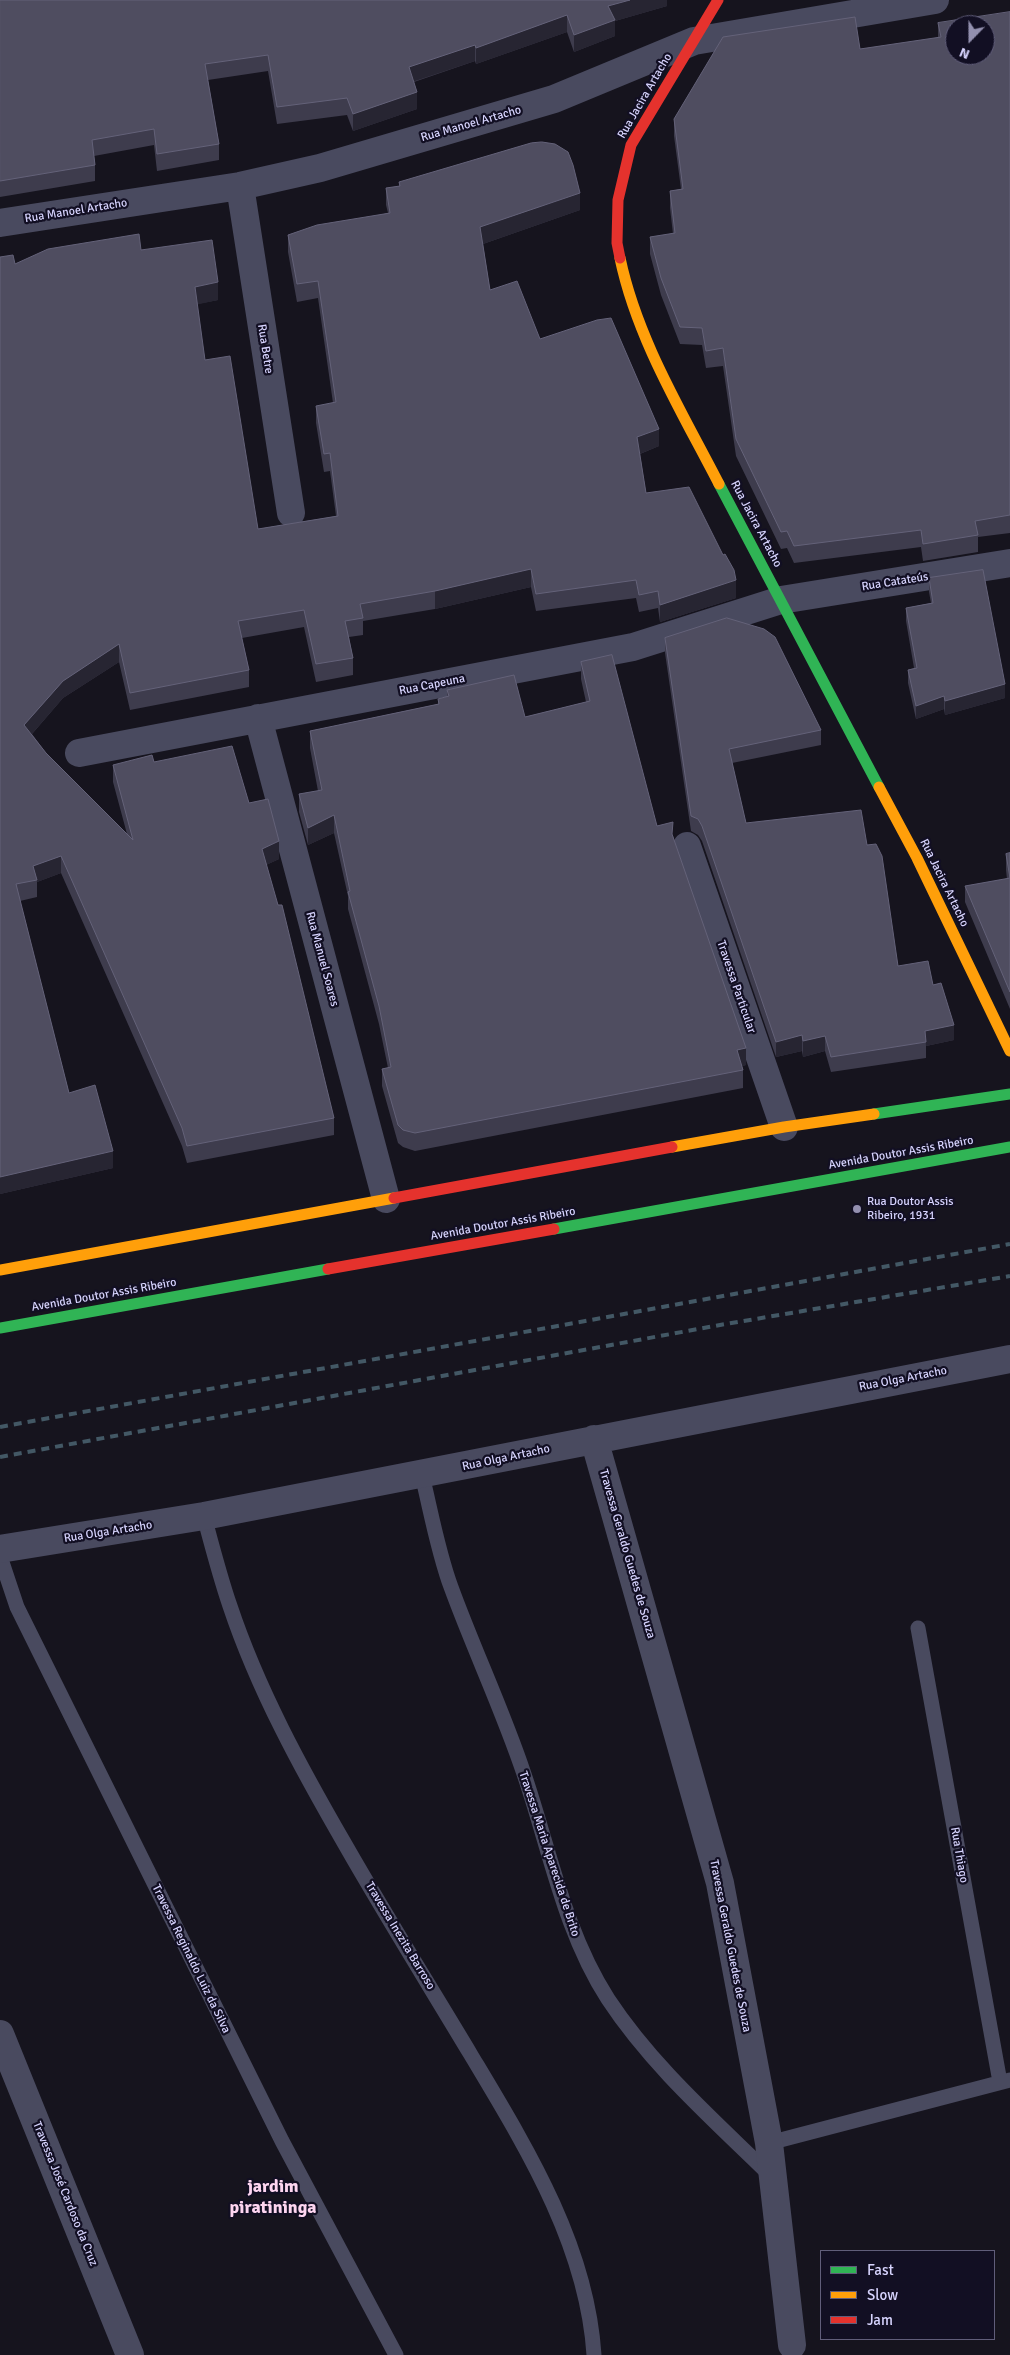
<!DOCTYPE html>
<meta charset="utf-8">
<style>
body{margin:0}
#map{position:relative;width:1010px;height:2355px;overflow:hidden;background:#16141e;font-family:Signika,sans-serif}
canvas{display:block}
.legend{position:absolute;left:820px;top:2250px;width:175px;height:90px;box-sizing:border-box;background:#120f23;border:1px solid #605d7a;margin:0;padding:6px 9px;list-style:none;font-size:15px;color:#d6d3fd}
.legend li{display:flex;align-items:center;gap:10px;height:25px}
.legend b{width:25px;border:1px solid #605d7a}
.north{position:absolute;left:945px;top:15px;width:50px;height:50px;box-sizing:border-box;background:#120f23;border:1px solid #605d7a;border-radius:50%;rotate:202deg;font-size:14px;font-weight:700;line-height:20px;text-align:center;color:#d6d3fd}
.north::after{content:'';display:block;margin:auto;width:18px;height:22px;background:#9390af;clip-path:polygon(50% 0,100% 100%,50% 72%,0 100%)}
</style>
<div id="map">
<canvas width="1010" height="2355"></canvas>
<ul class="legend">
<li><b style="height:6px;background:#30b455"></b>Fast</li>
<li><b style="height:6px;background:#ff9f0a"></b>Slow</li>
<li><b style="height:6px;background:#e5322d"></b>Jam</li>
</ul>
<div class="north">N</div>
</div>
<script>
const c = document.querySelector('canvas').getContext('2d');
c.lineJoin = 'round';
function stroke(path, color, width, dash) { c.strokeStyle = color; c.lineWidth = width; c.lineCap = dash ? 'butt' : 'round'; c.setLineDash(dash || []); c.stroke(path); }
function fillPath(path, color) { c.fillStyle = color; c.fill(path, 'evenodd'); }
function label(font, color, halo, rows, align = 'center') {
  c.font = font + ' Signika,sans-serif'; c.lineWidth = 4.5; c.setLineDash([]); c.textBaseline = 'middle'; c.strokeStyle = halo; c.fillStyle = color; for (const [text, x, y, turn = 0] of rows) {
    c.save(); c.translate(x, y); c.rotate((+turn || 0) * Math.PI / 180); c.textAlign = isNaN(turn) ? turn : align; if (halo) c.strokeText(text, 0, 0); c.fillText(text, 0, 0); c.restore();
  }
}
const lane = new Path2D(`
 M422,1475C431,1512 438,1552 451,1587C474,1650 503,1711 524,1774C550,1850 564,1931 608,1999C652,2066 714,2120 771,2176
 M204,1516C212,1546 220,1577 230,1606C258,1690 302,1770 346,1846C386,1916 429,1985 471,2055C526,2147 587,2245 594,2355
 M0,1556L17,1607L282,2141L396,2355
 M918,1628L1000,2082
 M769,2143L1010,2080`);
const street = new Path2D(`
 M240,186L291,513
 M0,223L240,186L320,168L554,99L694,41L935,0
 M258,718L386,1199
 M79,753L633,647L781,600L1010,563
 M687,846L784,1127
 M594,1439L720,1883L769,2143L792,2345
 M0,1549L204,1516L1010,1359
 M0,2034L130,2355`);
const fast = new Path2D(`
 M719,484L879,787
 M874,1114L1010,1094
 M554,1229L1010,1147
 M0,1328L328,1269`);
const slow = new Path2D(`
 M620,258C637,339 682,412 719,484
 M879,787L917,858L1010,1051
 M672,1147L784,1127L874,1114
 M0,1270L394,1198`);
const jam = new Path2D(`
 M620,258L617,243L618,200L631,145L718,0
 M394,1198L672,1147
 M328,1269L554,1229`);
const rail = new Path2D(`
 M0,1427L1010,1244
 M0,1457L720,1325L1010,1276`);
const wall = new Path2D(`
 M0,0H667V6L615,21V36L574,52L567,32L476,64L475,61L414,82L417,109L353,131L347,115L277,124L268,71L208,80L219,144V160L157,171L154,145L94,156L95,165V181L0,197Z
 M1010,12V533L978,537V552L923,561L921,547L794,563L787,548L781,549L736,456L723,366L706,368L702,345L680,344L661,295L650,254V237L673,234L670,208V191L681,189L674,136V119L860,49L938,38V23Z
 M399,182L580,210L483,244L490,290L540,339L659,446L640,454L646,493L736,598L660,622L658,608L639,612L636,598L536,611L531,587L435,609L363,621V635L349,637L353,658V675L316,682L304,627L242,638L249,670V687L130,710L119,662L63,698L32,734L46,753L127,834L113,782V765L154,762L249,803L279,859L266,865L334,1118V1135L187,1163L182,1146L61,873L37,882V897L20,901L69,1093L113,1168L0,1194V257L15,264L141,250L218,300L197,304L205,360L258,529L336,516L330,471L324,472L316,423V406L333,403L318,298L297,302L288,252V235L388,213L386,205V188L399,186Z
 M929,578L1005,698L945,715L944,709L916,719L908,683V670L914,668L906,621V608L931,603L929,592Z
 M665,638L821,730V745L732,763L746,823L867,845L898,966L933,985L954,1040L926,1046V1058L831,1072L825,1051L803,1057L802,1051L776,1057L702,841L698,835L691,831L665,653Z
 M581,662L657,826L673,836L746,1065L742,1066L743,1070V1088L415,1151L403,1147L398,1143L382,1086V1069L388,1068L379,1024L348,909V896L334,833L308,845L299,812V794L318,791L310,748V731L438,704V699L447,697V690L525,717L586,702L581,679Z
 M1010,853V1009L965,902V886L1007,879L1006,870V854Z`);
const shadedWall = new Path2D(`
 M630,0H667V6L615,21V36L574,52V35L608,6Z
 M567,15V32L476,64V48Z
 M475,45V61L409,83V67Z
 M417,92V109L353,131V114Z
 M580,193V210L480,245V227Z
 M218,282V300L195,305V287Z
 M659,429V446L637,455V437Z
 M531,569V587L435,609V591Z
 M736,580V598L660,622V605Z
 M119,644V662L63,698L24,743V725L63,681Z
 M1005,684V698L945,715V701Z
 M944,696V709L916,719V706Z
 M334,815V833L308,845V828Z
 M279,841V859L262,867V849Z
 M61,856V873L37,882L33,866Z
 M954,1025V1040L926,1046L925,1031Z
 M802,1035V1051L776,1057V1042Z
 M825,1036V1051L803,1057V1041Z
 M746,1048V1065L737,1068V1050Z
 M113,1151V1168L0,1194V1177Z`);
const building = new Path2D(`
 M0,0H630L608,6L615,20L574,35L567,15L476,48L475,45L409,67L417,92L353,114L347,98L277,107L268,55L205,64L219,144L157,154L154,129L92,140L95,165L0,181Z
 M1010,12V515L975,521L978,535L923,544L921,530L794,546L787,531L781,532L736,439L723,348L706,351L702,328L680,327L661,278L650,237L675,233L670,191L683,189L674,119L723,37L855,17L860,49L941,37L938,23ZM955,25H985V55H955Z
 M542,142L555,144L568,152L573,165L580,193L480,227L490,290L517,281L540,339L597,320L611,318L659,429L637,437L646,493L689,487L723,555L725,554L734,570L736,580L660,605L658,591L639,595L636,580L536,594L531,569L435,591L360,604L363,618L345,621L353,658L316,664L304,610L238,621L249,670L130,693L119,644L63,681L24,725L46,753L133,840L113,765L152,755L154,762L232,746L249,803L268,799L279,841L262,849L278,905H282L334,1118L187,1146L182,1128L61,856L33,866L37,880L16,884L69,1093L95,1085L113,1151L0,1177V257L13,255L15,264L48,249L139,234L141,250L212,240L218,282L195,287L205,360L230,356L258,529L338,516L330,453L324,454L316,406L336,402L318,281L297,284L288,235L317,225L390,213L386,188L400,186L399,182L531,143Z
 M983,570L1005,684L945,701L944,696L916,706L908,670L917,668L906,608L933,603L929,578Z
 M727,618L764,629L775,637L821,730L729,749L746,823L861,810L867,845L876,844L882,856L898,966L928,961L933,985L941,983L954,1025L925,1031L926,1042L831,1057L825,1036L803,1041L802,1035L776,1042L702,826L698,819L691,816L665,638Z
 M612,655L657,826L673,822L672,834L746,1048L737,1050L743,1070L415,1133L403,1130L398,1125L382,1069L391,1067L379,1006L348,892L350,891L334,815L308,828L299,794L322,790L310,731L439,704L438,699L449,696L447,690L514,675L525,717L590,701L581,662Z
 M1010,853V992L965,886L1010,878L1006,854Z`);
const markers = [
 [857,1209,5,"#9390af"]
];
const streetNames = [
 ["Rua Jacira Artacho",645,96,-60],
 ["Rua Manoel Artacho",471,124,-16],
 ["Rua Manoel Artacho",76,211,-9],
 ["Rua Betre",265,349,81],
 ["Rua Jacira Artacho",756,524,62],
 ["Rua Catateús",895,582,-9],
 ["Rua Capeuna",432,685,-11],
 ["Rua Jacira Artacho",944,883,64],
 ["Rua Manuel Soares",322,959,75],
 ["Travessa Particular",736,987,71],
 ["Avenida Doutor Assis Ribeiro",901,1153,-10],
 ["Avenida Doutor Assis Ribeiro",503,1224,-10],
 ["Avenida Doutor Assis Ribeiro",104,1295,-10],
 ["Rua Olga Artacho",903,1379,-11],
 ["Rua Olga Artacho",506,1458,-12],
 ["Rua Olga Artacho",108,1532,-9],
 ["Travessa Geraldo Guedes de Souza",627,1554,74],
 ["Travessa Maria Aparecida de Brito",549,1854,72],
 ["Rua Thiago",959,1855,80],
 ["Travessa Inezita Barroso",400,1936,59],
 ["Travessa Geraldo Guedes de Souza",730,1946,79],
 ["Travessa Reginaldo Luiz da Silva",191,1959,64],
 ["Travessa José Cardoso da Cruz",65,2194,68]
];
const poiNames = [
 ["Rua Doutor Assis",867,1202],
 ["Ribeiro, 1931",867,1216]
];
const districtNames = [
 ["jardim",273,2187],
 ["piratininga",273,2208]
];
stroke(lane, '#494a5f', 15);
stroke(street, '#494a5f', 28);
stroke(fast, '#30b455', 11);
stroke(slow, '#ff9f0a', 11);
stroke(jam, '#e5322d', 11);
stroke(rail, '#435865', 4, [8, 6]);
fillPath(wall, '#3e3c4d');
fillPath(shadedWall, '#272532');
fillPath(building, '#4f4d60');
stroke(building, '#646279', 1);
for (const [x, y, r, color] of markers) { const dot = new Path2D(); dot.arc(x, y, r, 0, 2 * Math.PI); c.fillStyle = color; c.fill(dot); stroke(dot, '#120f23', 2); }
label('12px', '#d6d3fd', '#120f23', streetNames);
label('12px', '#d6d3fd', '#120f23', poiNames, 'left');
label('bold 18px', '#fdd5f0', '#120f23', districtNames);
</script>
